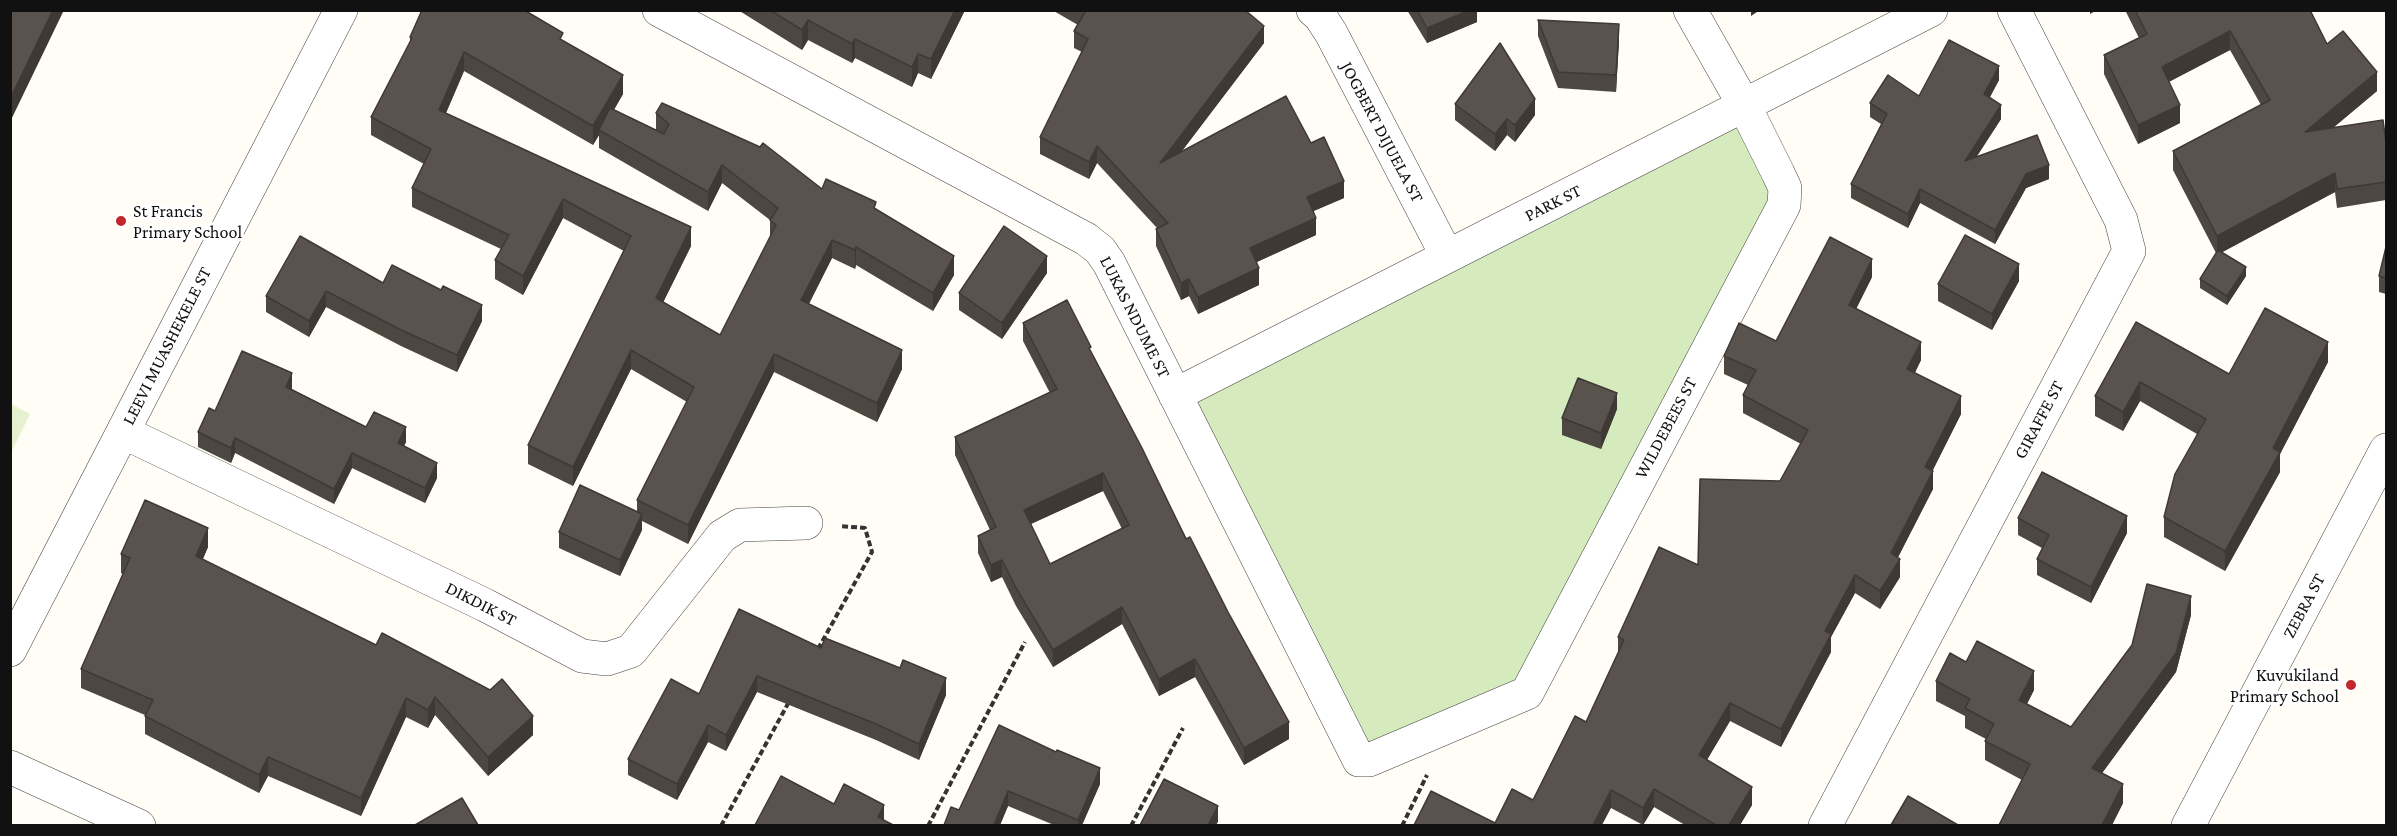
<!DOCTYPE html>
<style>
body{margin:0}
#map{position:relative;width:2397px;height:836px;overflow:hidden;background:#fffdf5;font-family:"Crimson Pro",serif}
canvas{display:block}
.frame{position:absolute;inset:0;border:12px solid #111;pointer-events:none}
</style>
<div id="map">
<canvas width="2397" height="836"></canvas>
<div class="frame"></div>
</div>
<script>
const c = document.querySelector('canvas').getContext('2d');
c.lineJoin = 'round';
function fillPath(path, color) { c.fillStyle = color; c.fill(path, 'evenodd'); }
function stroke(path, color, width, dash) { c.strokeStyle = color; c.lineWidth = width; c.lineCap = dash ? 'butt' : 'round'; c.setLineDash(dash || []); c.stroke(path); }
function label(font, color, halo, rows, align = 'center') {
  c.font = font + ' "Crimson Pro",serif'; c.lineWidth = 6; c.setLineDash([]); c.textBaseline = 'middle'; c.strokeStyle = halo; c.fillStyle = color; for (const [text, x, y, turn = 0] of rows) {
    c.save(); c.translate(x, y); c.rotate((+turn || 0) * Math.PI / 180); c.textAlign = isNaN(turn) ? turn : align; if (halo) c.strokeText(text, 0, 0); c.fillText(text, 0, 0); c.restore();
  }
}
const green = new Path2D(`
 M1744,105L1785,188L1527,693L1369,760L1175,395Z`);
const pitch = new Path2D(`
 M11,404L30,414L11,453Z`);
const path = new Path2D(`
 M818,649L872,552L865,528L840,526
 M721,826L790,700
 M928,826L1025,642
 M1131,826L1183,728
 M1402,826L1427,775`);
const minor = new Path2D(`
 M659,10L1086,239L1100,250L1109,263L1359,760H1369L1527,693L1784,205L1785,188L1778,173L1744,105L1690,10
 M1313,10L1320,16L1331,33L1447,256
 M1175,395L1931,10
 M123,432L485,605L582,656L607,659L631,651L722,536L740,525L806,523
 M10,650L341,10
 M10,767L139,826
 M1825,826L2129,251L2121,220L2014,10
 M2188,826L2386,450`);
const wall = new Path2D(`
 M738,10H965L931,79L918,73L912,87L855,58L852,63L808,40L802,50Z
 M1052,10H1245L1264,43L1181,152L1311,143L1344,198L1313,211L1316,235L1257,262L1259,285L1198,314L1189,296L1181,300L1156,246V229L1157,228L1097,163L1089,179L1040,154V137L1082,52L1074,48V31L1078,25Z
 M1407,10H1477V22L1427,43Z
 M2125,10H2310L2327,44L2377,91L2333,128L2386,142V200L2337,208L2335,192L2222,252L2246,276L2227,305L2200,288V279L2216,253L2173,170V151L2261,105L2230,50L2169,82L2180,123L2138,144L2104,74V55L2139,38Z
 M1538,20L1619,40L1616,92L1558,88L1538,36Z
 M410,37L563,41L623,94L614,110L656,130V113L822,189L876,209L954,275L933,311L856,265L855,269L832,258L809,304L902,369L877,422L774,372L688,544L642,521V530L620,576L559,548V532L637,511V500L687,402L631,369L573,486L528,464V445L624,251L563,218L523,295L495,279V260L501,249L412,207V188L424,164L371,135V117L410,43ZM464,71L593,145L599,135V148L708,211L722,183L770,220V238L720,335L663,302L691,246L446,113Z
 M1999,80L1990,97L2001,119L1976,157L2049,179L2026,188L1995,244L1920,203L1908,228L1851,198V184L1881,124L1870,117V103L1919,96Z
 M1455,104L1535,115L1515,142L1507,135L1495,151L1455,120Z
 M2386,247V294L2379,292V276Z
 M1047,273L1002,339L959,310V293Z
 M1872,277L1856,309L1921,360L1915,373L1961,414L1933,470V489L1898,557L1900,577L1880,609L1855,593L1831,637V652L1781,747L1730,721L1707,760L1752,805L1740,825H1685L1654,807L1643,825L1611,808L1495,823L1533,800L1586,722L1618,654V637L1698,565L1780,481L1801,444L1743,413V395L1748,385L1724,374V356L1776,341Z
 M2019,281L1992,330L1938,301V284Z
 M383,283L482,321L457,372L401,346L326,307L309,337L266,312V296Z
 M2136,322L2229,374L2328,362L2280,454V472L2225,571L2164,537V517L2197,434L2140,401L2123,431L2095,416V396Z
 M1023,323L1091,351L1289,739L1244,765L1195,677L1159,696L1122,624L1053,667L1016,606L1002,577L991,582L978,553V536L990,530L955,455V437L1050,393L1023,341ZM1103,491L1122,529L1050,564L1031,524Z
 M292,388V389L366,427L406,442L404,446L437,478L425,503L352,468L334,504L235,453L231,463L198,447V432L215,411Z
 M1617,409L1601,449L1562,435V418Z
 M2018,518L2127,533L2091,603L2037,575V559L2042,548L2018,535Z
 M208,547L203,559L533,735L488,776L435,715L428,728L406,717L361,816L268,776L259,793L145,734V715L81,688V669L123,574L121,573V554Z
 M2191,615L2176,672L2102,773L2123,803L2112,825H1999L2022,780L1985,760V741L1986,739L1965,728V716L1936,701V681L1966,662L2034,690L2027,704L2071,727Z
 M821,648L946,695L919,760L876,740L757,692L726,751L708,742L677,800L628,775V759L699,694Z
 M999,725L1100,784L1082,825H1054L1008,806L1000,825H944L959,810Z`);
const shadedWall = new Path2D(`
 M53,10H64L10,122V99Z
 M955,10H965L931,79V59Z
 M1470,10H1477V22L1427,43V28Z
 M1751,10H1760L1751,16Z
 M2090,10H2097L2090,14Z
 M808,20V40L802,50V30Z
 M1619,24V40L1616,92V75Z
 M1264,26V43L1160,180V163Z
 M2230,31V50L2162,85V67Z
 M855,39V58L852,63V44Z
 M464,52V71L439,129V110Z
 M918,54V73L912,87V67Z
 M1999,66V80L1984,108V94Z
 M2377,72V91L2305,151V132Z
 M623,75V94L601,131L599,130V135L593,145V126Z
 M1535,99V115L1515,142V125Z
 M2001,105V119L1965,175V161Z
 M2180,105V123L2138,144V125Z
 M1507,119V135L1495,151V134Z
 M1097,146V163L1089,179V162Z
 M722,165V183L708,211V192Z
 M2049,165V179L2026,188L1995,244V230L2026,174Z
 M2335,173V192L2217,255V236Z
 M1344,181V198L1307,214V197Z
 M1920,189V203L1908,228V214Z
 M563,199V218L523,295V276Z
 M1316,218V235L1250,265V248Z
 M691,227V246L656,317V298Z
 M832,240V258L801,319V300Z
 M856,247V265L855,269V250Z
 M954,256V275L933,311V293Z
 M1047,256V273L1002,339V323Z
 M1872,259V277L1849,323V305Z
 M2019,264V281L1992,330V314Z
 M2246,267V276L2227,305V296Z
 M1259,268V285L1198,314V297Z
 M1189,279V296L1181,300V283Z
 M326,291V307L309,337V321Z
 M482,305V321L457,372V355Z
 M1921,342V360L1907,387V369Z
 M2328,342V362L2280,454V472L2225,571V551L2273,448Z
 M631,350V369L573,486V467Z
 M902,350V369L877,422V403Z
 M774,354V372L688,544V525Z
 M292,373V388L286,402V387Z
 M2140,382V401L2123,431V412Z
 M1617,393V409L1601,449V433Z
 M1961,396V414L1925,485V467Z
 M406,427V442L398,458V443Z
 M235,438V453L231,463V448Z
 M352,453V468L334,504V489Z
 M437,463V478L425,503V488Z
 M1933,471V489L1891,571V553Z
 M1103,473V491L1024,527V510Z
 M642,514V530L620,576V560Z
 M2127,516V533L2091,603V587Z
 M208,528V547L196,574V556Z
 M1900,559V577L1880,609V591Z
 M1002,560V577L991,582V565Z
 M1855,575V593L1831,637V652L1781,747V729L1825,631Z
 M2191,596V615L2176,672L2092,787V768Z
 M1122,607V624L1053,667V650Z
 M1195,659V677L1159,696V679Z
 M2034,671V690L2019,719V700Z
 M757,676V692L726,751V735Z
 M946,678V695L919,760V744Z
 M435,697V715L428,728V710Z
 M406,698V717L361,816V798Z
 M1730,703V721L1699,773V755Z
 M533,716V735L488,776V757Z
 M1289,722V739L1244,765V748Z
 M708,725V742L677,800V784Z
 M268,757V776L259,793V775Z
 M1100,768V784L1082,825H1078V820Z
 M2123,784V803L2112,825H2102Z
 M1752,787V805L1740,825H1729Z
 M1654,789V807L1643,825V808Z
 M1611,790V808L1602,825H1593Z
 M1008,791V806L1000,825H994Z
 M884,805V821L878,817Z
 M1218,806V822L1216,825H1208Z`);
const building = new Path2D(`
 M10,10H53L10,99Z
 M422,10H524L563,33L560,39L623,75L593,126L464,52L439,110L691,227L656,298L720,335L776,225L770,220L778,208L722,165L708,192L599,130L610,108L664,134L669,124L656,113L662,103L760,147L763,143L822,189L826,179L876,202L874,208L954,256L933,293L856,247L855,250L832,240L801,300L902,350L877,403L774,354L688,525L637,500L694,387L631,350L573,467L528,445L631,236L563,199L523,276L495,260L509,235L412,188L431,149L371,117L412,38L410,37Z
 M770,10H955L931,59L918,54L912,67L855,39L852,44L808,20L802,30Z
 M1082,10H1245L1264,26L1160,163L1286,96L1311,143L1324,137L1344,181L1307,197L1316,218L1250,248L1259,268L1198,297L1189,279L1181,283L1156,229L1168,223L1097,146L1089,162L1040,137L1088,39L1074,31L1085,12Z
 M1417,10H1470L1427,28Z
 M2135,10H2310L2327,44L2343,31L2377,72L2305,132L2383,120L2386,142V182L2337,189L2335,173L2217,236L2173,151L2270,100L2230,31L2162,67L2180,105L2138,125L2104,55L2147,34Z
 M1538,20L1619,24L1616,75L1558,72Z
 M1949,40L1999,66L1984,94L2001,105L1965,161L2037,135L2049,165L2026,174L1995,230L1920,189L1908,214L1851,184L1887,114L1870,103L1888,75L1919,96Z
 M1500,43L1535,99L1515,125L1507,119L1495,134L1455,104Z
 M1004,226L1047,256L1002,323L959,293Z
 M1965,235L2019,264L1992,314L1938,284Z
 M300,236L383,283L392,265L441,290L443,286L482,305L457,355L401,330L326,291L309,321L266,296Z
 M1830,237L1872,259L1849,305L1921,342L1907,369L1961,396L1925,467L1933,471L1891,553L1900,559L1880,591L1855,575L1825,631L1831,634L1781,729L1730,703L1699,755L1752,787L1729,825H1716L1654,789L1643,808L1611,790L1593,825H1414L1431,791L1495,823L1512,789L1533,800L1575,716L1586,722L1624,640L1618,637L1659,547L1698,565L1700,479L1780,481L1808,430L1743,395L1756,370L1724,356L1739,323L1776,341Z
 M2386,247V278L2379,276Z
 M2218,250L2246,267L2227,296L2200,279Z
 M1067,300L1091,347L1089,348L1142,448L1186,539L1190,537L1228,612L1289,722L1244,748L1195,659L1159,679L1122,607L1053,650L1016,588L1002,560L991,565L978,536L996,527L955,437L1057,389L1023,323ZM1103,473L1129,525L1050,564L1024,510Z
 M2265,308L2328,342L2273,448L2280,452L2225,551L2164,517L2175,474L2206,419L2140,382L2123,412L2095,396L2136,322L2229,374Z
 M242,351L292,373L286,387L366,427L374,412L406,427L398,443L437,463L425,488L352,453L334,489L235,438L231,448L198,432L209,408L215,411Z
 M1578,378L1617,393L1601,433L1562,418Z
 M2042,472L2127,516L2091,587L2037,559L2049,535L2018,518Z
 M580,485L642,514L620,560L559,532Z
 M145,500L208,528L196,556L376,645L382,633L490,690L502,679L533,716L488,757L435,697L428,710L406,698L361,798L268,757L259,775L145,716L153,700L81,669L130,558L121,554Z
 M2147,584L2191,596L2176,653L2092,768L2123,784L2102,825H1999L2030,764L1985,741L1994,724L1965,708L1970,699L1936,681L1950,653L1966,662L1977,641L2034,671L2019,700L2071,727L2132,645Z
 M739,609L821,648L825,638L900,668L903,660L946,678L919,744L876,724L757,676L726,735L708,725L677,784L628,759L671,679L699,694Z
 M999,725L1056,752L1057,750L1100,768L1078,820L1008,791L994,825H944L951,807L959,810Z
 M781,776L834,804L844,784L884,805L878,817L893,825H755Z
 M1164,779L1218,806L1208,825H1140Z
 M1908,796L1958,825H1891Z
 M462,798L478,825H415Z`);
const markers = [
 [121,221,6,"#c4262e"],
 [2351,685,6,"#c4262e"]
];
const streetNames = [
 ["JOGBERT DIJUELA ST",1382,132,62],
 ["PARK ST",1553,203,-27],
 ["LUKAS NDUME ST",1135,317,63],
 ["LEEVI MUASHEKELE ST",167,346,-63],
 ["GIRAFFE ST",2039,420,-62],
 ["WILDEBEES ST",1666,428,-62],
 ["DIKDIK ST",481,604,27],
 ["ZEBRA ST",2304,606,-62]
];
const poiNames = [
 ["St Francis",133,211],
 ["Primary School",133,232],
 ["Kuvukiland",2339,675,"right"],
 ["Primary School",2339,696,"right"]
];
fillPath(green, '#d5ebbd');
fillPath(pitch, '#e6f2cf');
stroke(minor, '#444', 34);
stroke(path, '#333', 4, [6, 3]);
stroke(minor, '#fff', 33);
fillPath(wall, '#4d4742');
fillPath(shadedWall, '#3f3936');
fillPath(building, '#5a524d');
stroke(building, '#3f3936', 1.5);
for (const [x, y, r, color] of markers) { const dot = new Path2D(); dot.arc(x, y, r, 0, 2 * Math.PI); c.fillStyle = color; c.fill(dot); stroke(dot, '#fff', 2); }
label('18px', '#111', '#fff', streetNames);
label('18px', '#111', '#fff', poiNames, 'left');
</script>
